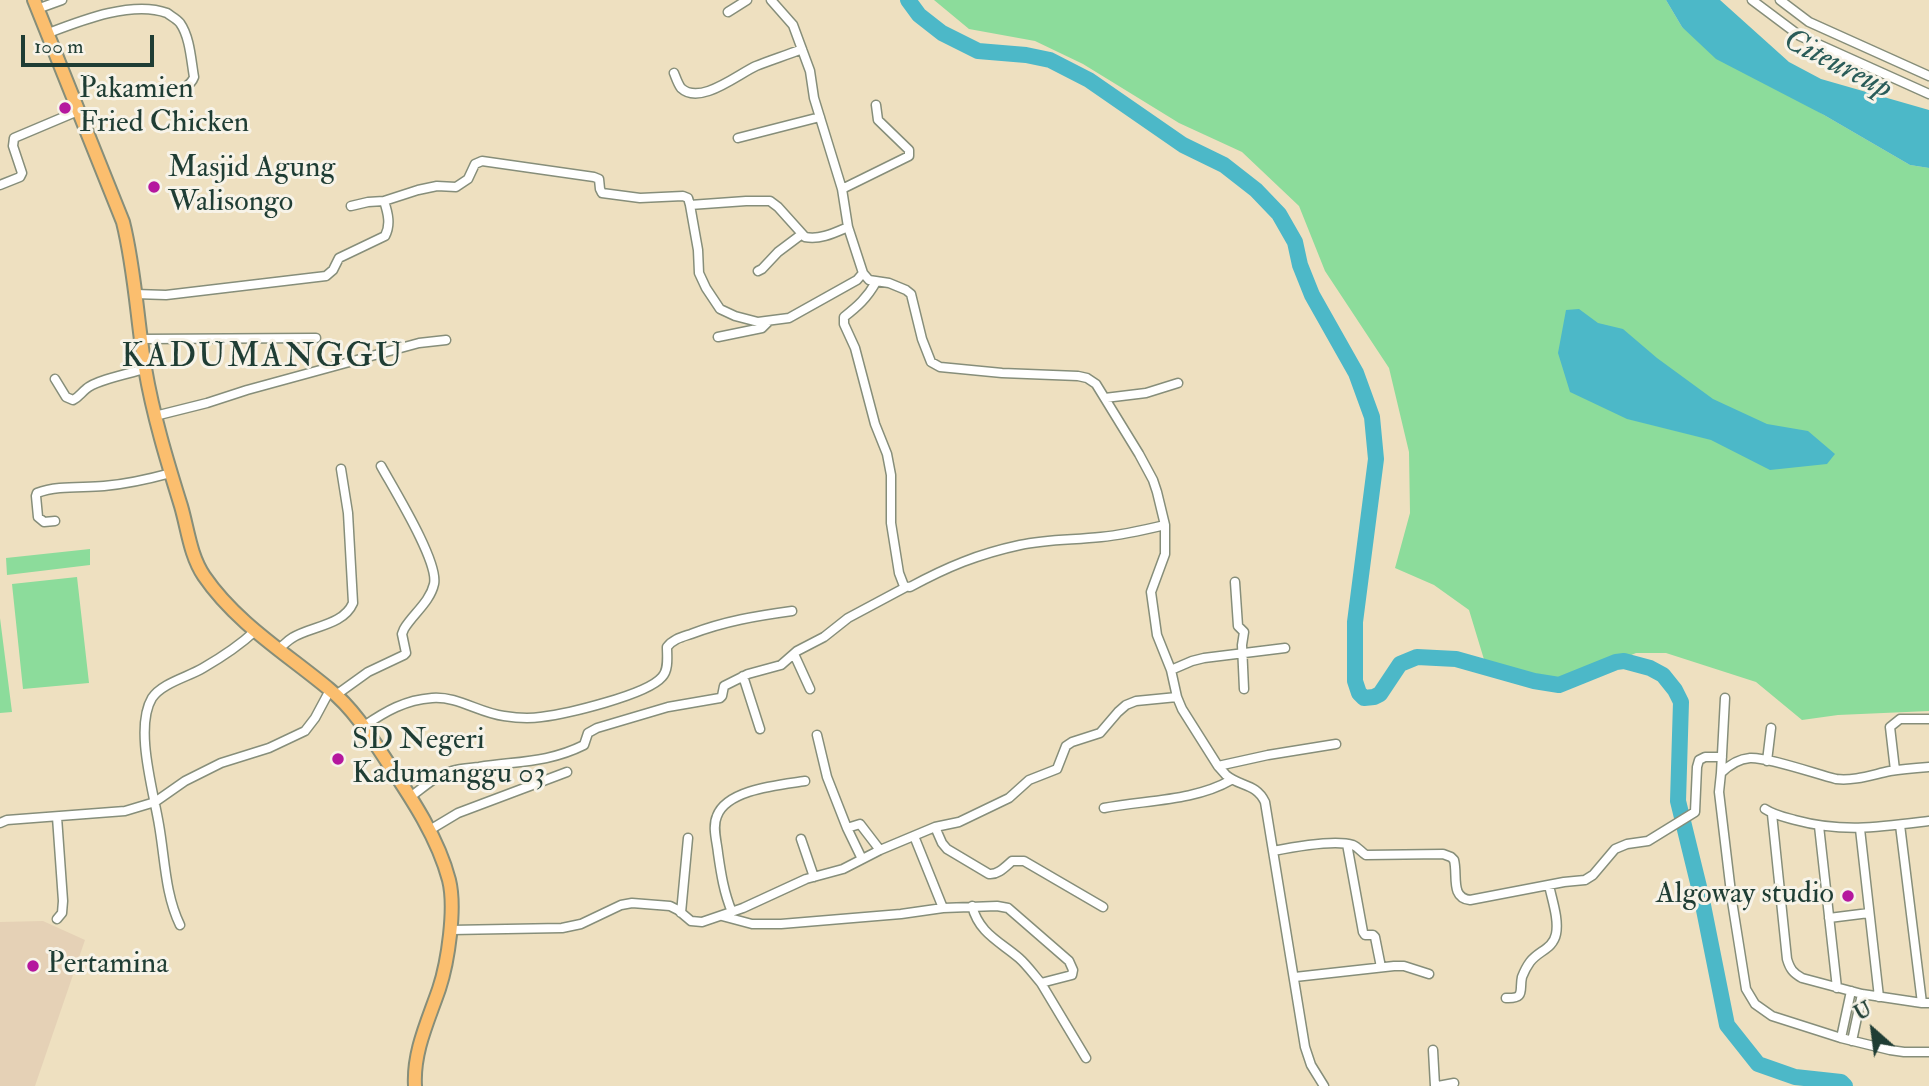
<!DOCTYPE html>
<style>
body{margin:0}
#map{position:relative;width:1929px;height:1086px;overflow:hidden;background:#eee0c0;font-family:"IM FELL Double Pica",serif}
canvas{display:block}
.north{position:absolute;left:1838px;top:995px;width:70px;height:70px;-webkit-text-stroke:5px #f7f3e8;paint-order:stroke;rotate:332deg;font-size:19px;font-weight:700;line-height:28px;text-align:center;color:#1f3d34}
.north::after{content:'';display:block;margin:auto;width:24px;height:32px;background:#1f3d34;clip-path:polygon(50% 0,100% 100%,50% 72%,0 100%)}
.scale{position:absolute;left:21px;top:35px;width:133px;height:32px;box-sizing:border-box;border:4px solid #1f3d34;border-top:0;padding-left:9px;font-size:21px;line-height:24px;white-space:nowrap;color:#1f3d34;-webkit-text-stroke:5px #f7f3e8;paint-order:stroke}
</style>
<div id="map">
<canvas width="1929" height="1086"></canvas>
<div class="north">U</div>
<div class="scale">100 m</div>
</div>
<script>
const c = document.querySelector('canvas').getContext('2d');
c.lineJoin = 'round';
function fillPath(path, color) { c.fillStyle = color; c.fill(path, 'evenodd'); }
function stroke(path, color, width, dash) { c.strokeStyle = color; c.lineWidth = width; c.lineCap = dash ? 'butt' : 'round'; c.setLineDash(dash || []); c.stroke(path); }
function label(font, color, halo, rows, align = 'center') {
  c.font = font + ' "IM FELL Double Pica",serif'; c.lineWidth = 6; c.setLineDash([]); c.textBaseline = 'middle'; c.strokeStyle = halo; c.fillStyle = color; for (const [text, x, y, turn = 0] of rows) {
    c.save(); c.translate(x, y); c.rotate((+turn || 0) * Math.PI / 180); c.textAlign = isNaN(turn) ? turn : align; if (halo) c.strokeText(text, 0, 0); c.fillText(text, 0, 0); c.restore();
  }
}
const built = new Path2D(`
 M43,921L85,940L35,1086H0V922Z`);
const green = new Path2D(`
 M934,0H1666L1682,27L1824,115L1910,165L1929,168V711L1838,715L1802,720L1756,682L1666,653H1636L1559,685L1534,681L1486,666L1469,610L1434,585L1395,568L1410,513L1409,452L1389,368L1325,271L1299,206L1242,152L1179,123L1083,64L1035,41L969,29Z
 M90,549V565L7,575L6,558Z
 M77,577L89,683L23,689L12,584Z
 M0,618L12,712L0,713Z`);
const water = new Path2D(`
 M1666,0H1720L1789,62L1821,79L1929,110V168L1910,165L1824,115L1716,59L1682,27Z
 M1579,309L1598,323L1623,329L1657,358L1713,399L1767,424L1808,431L1835,454L1827,464L1770,470L1711,440L1627,419L1570,392L1558,353L1566,310Z`);
const river = new Path2D(`
 M908,0L919,15L942,33L978,51L1026,55L1050,60L1089,80L1183,145L1224,165L1256,190L1279,214L1295,242L1300,265L1312,295L1356,373L1372,417L1376,459L1355,622V681L1359,693L1364,698L1374,697L1380,694L1400,664L1417,657L1456,659L1534,681L1559,685L1616,662L1624,661L1650,668L1663,675L1675,690L1681,702L1678,801L1701,895L1727,1025L1758,1064L1795,1077L1841,1082L1845,1086`);
const street = new Path2D(`
 M771,0L793,25L810,71L814,98L842,189L848,227L863,273L869,280L889,283L906,290L911,294L922,339L931,362L940,367L1002,373L1078,376L1087,378L1096,384L1139,454L1153,480L1157,492L1165,525V554L1151,592L1157,635L1171,670L1177,697L1182,709L1218,766L1226,775C1240,787 1256,783 1265,802L1305,1047L1311,1065L1324,1086
 M1752,0L1800,36L1929,94
 M1780,0L1809,22L1929,76
 M37,9L62,0
 M728,12L747,0
 M46,34C80,21 132,0 167,13C171,16 177,19 180,23C190,37 191,60 194,77C190,88 178,90 167,93
 M674,73C676,78 678,84 681,88C700,106 738,74 756,66C771,60 787,55 802,49
 M738,138L820,117
 M0,185L20,177L22,173L13,146L14,138L78,111
 M842,189L909,156V150L878,120L876,105
 M351,206L368,202L384,201L418,190L437,186L456,187L468,179L475,164L482,161L594,177L599,179L600,189L602,193L640,198L683,196L688,198L690,205
 M848,227C834,233 820,240 805,237L778,207L770,201H746L690,205L698,250L699,273L706,288L720,309L735,316L758,322L789,318L857,280L863,273
 M758,271L762,269L778,252L802,234
 M876,282C867,298 858,306 844,317V324L855,348L875,424L887,454L891,475V523L899,573L904,586L910,587C947,567 978,554 1020,545C1047,539 1074,540 1101,537C1123,535 1144,530 1165,525
 M135,294L166,295L326,276L333,270L339,258L385,236C391,225 388,213 384,201
 M718,337L762,328L769,321
 M141,339L316,338
 M55,379L66,397L73,400C79,397 81,393 86,389C95,380 131,373 145,369
 M1105,398L1146,393L1178,383
 M155,416L207,403L247,390L419,343L446,340
 M55,521L44,522L38,517L36,496L37,493C58,485 83,488 104,486C127,484 149,479 171,473
 M1235,582L1238,626L1244,632L1242,645L1244,689
 M278,649C283,646 287,641 292,638C311,626 343,626 353,603L348,513L341,469
 M794,654L810,689
 M1171,670L1192,661L1204,658L1285,648
 M743,676L760,729
 M336,695L368,672L404,655L406,653L402,634L404,629C413,614 430,602 434,584C439,562 393,488 381,466
 M364,726C386,711 405,700 432,698C458,696 479,713 504,716C516,718 529,719 541,717C566,714 647,695 662,677C669,670 667,656 667,647C673,639 682,637 691,634C725,621 756,616 792,611
 M817,735L827,777L847,828L862,859
 M1767,761L1771,728
 M1218,766L1268,755L1336,744
 M1929,767C1916,768 1903,769 1890,771C1871,775 1855,781 1836,779C1816,774 1768,757 1750,758C1739,759 1729,765 1721,773L1719,792L1732,901L1746,989L1755,1004L1772,1016L1841,1038L1890,1050L1904,1052H1929
 M1895,770L1890,727L1900,719H1929
 M1721,773L1725,698
 M410,797C423,788 436,775 452,771C460,768 470,768 479,767C517,761 548,763 584,745L588,733L597,728L668,707L720,698L722,696L724,686L748,674L781,665L797,651L824,637L848,618L906,587
 M1104,808C1145,800 1195,801 1231,780
 M1765,809C1774,815 1784,817 1795,820C1843,833 1881,827 1929,821
 M1772,814L1787,959C1790,969 1793,973 1802,978L1862,994L1922,1003H1929
 M0,823L7,820L125,811L155,802L185,781L221,763L269,748L305,731L315,718L330,690
 M1900,825L1922,1003
 M1819,826L1837,988
 M935,827L942,843L947,849L989,874C998,875 1005,867 1012,861H1024L1103,907
 M847,828L860,824L880,850
 M1860,829L1879,997
 M428,831L458,813L567,772
 M914,836L943,908
 M801,839L814,877
 M1347,844L1363,932L1365,935H1373L1375,937L1381,967
 M1273,851C1293,847 1334,839 1353,845C1358,847 1361,852 1366,855L1443,854L1451,857L1454,860C1458,875 1450,898 1470,900L1564,882L1585,880L1593,875L1615,849L1627,844L1648,841L1695,812L1697,767L1699,760L1705,757H1722
 M972,906C979,933 999,941 1019,958C1027,965 1034,975 1041,983
 M732,912C724,893 721,874 718,853C717,842 712,827 717,816C727,789 780,785 805,781
 M681,913L688,838
 M722,916L752,924H781L901,914L943,908L997,906L1008,908L1069,961L1073,970L1072,975L1041,983L1086,1058
 M1829,918L1869,913
 M57,919L62,913L63,901L57,817
 M180,925C165,894 165,859 159,825C154,793 134,728 152,698C162,683 188,677 203,668C222,657 239,646 255,631
 M451,930L562,928L581,924L621,905L632,903L670,906L678,910L691,921L702,922L743,908L806,879L843,869L880,850L935,827L959,822L1009,798L1029,780L1057,769L1066,746L1072,742L1100,733L1118,712L1126,705L1136,701L1177,697
 M1295,977L1394,966H1404L1429,974
 M1506,998C1526,999 1519,990 1522,977C1524,972 1527,966 1530,962C1538,951 1553,949 1556,934C1559,919 1552,900 1549,885
 M1841,1038L1851,991
 M1852,1041L1862,994
 M1433,1050L1435,1086
 M1438,1086L1454,1083`);
const primary = new Path2D(`
 M34,0L123,222C135,270 137,319 145,368C153,415 167,461 181,506C188,530 190,555 204,576C236,623 287,654 329,689C354,709 371,737 388,763C412,799 438,838 449,880C456,908 448,962 439,989C428,1021 413,1052 415,1086`);
const markers = [
 [65,108,7,"#b5179e"],
 [154,187,7,"#b5179e"],
 [338,759,7,"#b5179e"],
 [1848,896,7,"#b5179e"],
 [33,966,7,"#b5179e"]
];
const poiNames = [
 ["Pakamien",79,91],
 ["Fried Chicken",79,125],
 ["Masjid Agung",168,170],
 ["Walisongo",168,204],
 ["SD Negeri",352,742],
 ["Kadumanggu 03",352,776],
 ["Algoway studio",1834,896,"right"],
 ["Pertamina",47,966]
];
const waterNames = [
 ["Citeureup",1837,66,27]
];
const quarterNames = [
 ["KADUMANGGU",263,359]
];
fillPath(built, '#e5d1b6');
fillPath(green, '#8cdc9b');
fillPath(water, '#4cb8c8');
stroke(river, '#4cb8c8', 16);
stroke(street, '#868e7a', 11);
stroke(primary, '#868e7a', 16);
stroke(street, '#fff', 8);
stroke(primary, '#fbbe6e', 12);
for (const [x, y, r, color] of markers) { const dot = new Path2D(); dot.arc(x, y, r, 0, 2 * Math.PI); c.fillStyle = color; c.fill(dot); stroke(dot, '#f7f3e8', 2.5); }
label('30px', '#1f3d34', '#f7f3e8', poiNames, 'left');
label('italic 32px', '#2a5c59', '#f7f3e8', waterNames);
c.letterSpacing = '2px';
label('33px', '#1f3d34', '#f7f3e8', quarterNames);
c.letterSpacing = '0px';
</script>
